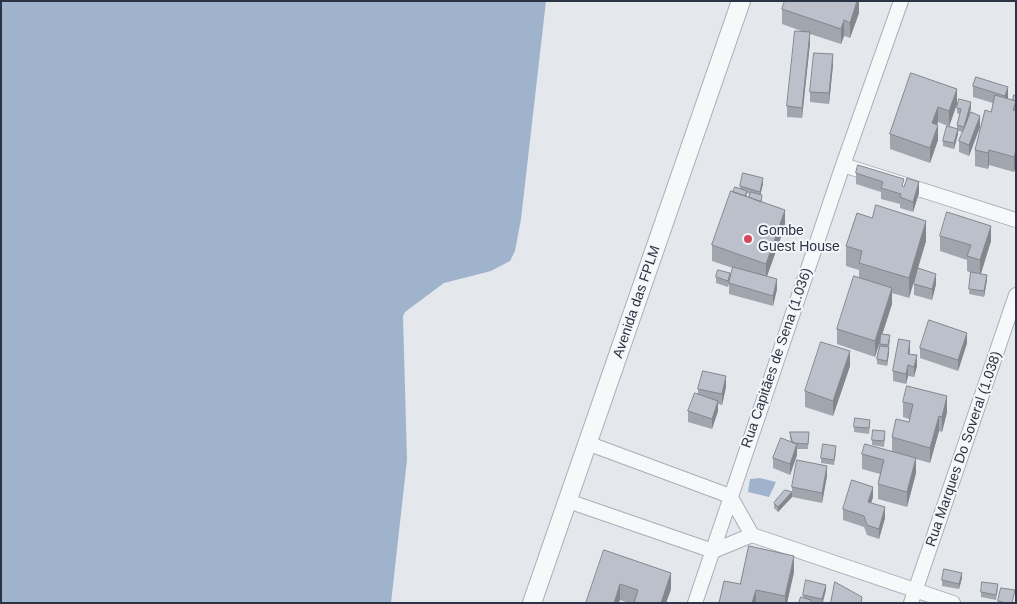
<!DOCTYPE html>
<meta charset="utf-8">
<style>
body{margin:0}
#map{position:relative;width:1017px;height:604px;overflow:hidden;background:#e4e7ec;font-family:Arial,sans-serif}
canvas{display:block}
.frame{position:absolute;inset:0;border:2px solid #2b3445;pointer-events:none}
</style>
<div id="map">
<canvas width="1017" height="604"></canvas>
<div class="frame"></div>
</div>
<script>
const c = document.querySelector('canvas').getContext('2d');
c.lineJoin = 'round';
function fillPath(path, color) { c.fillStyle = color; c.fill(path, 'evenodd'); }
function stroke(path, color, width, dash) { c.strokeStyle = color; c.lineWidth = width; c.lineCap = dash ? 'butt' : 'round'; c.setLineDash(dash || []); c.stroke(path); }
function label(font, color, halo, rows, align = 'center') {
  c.font = font + ' Arial,sans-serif'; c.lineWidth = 4; c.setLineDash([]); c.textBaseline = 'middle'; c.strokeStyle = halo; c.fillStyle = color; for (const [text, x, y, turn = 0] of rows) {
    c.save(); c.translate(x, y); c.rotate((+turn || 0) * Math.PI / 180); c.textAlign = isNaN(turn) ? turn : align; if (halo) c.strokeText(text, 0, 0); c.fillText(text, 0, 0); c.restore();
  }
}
const water = new Path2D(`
 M1,1H546L521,219L515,251L510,261L491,271L444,283L405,312L403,316L407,460L391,603H1Z
 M760,478L776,482L769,497L748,492L750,479Z`);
const minor = new Path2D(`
 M843,165L1016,220
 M587,443L730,496L752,535
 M568,501L713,551L752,535L953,603
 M695,603L843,165L901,1
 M911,603L1016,295`);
const tertiary = new Path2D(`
 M532,603L741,1`);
const wall = new Path2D(`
 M859,1V13L850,38L844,36L841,44L810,34V43L802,118L787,117V106L804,32L782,24V9Z
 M833,65L829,104L810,102V92Z
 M911,73L957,104L949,126L957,129V125L960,114L957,113V108H971L968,119L980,127L969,156L959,152V141L963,132L958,131V134L954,149L943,146V141L948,126L938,122L937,124L938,140L930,163L890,149V134Z
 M976,77L1008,98L1007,99L1013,100L1016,96V166L1014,172L989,165L988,169L975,166V150L991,112L993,103L973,97V86Z
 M856,173L904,187L919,193L913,212L900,208V204L881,199V192L856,184Z
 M763,184L760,195L762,201V202L785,226L767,276L777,289L773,306L729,294V284L728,287L716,283V277H730L733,268L712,261V245L733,192L740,188V186ZM747,193L750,194L749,197H747Z
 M940,236L991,241L981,274L987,280L984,297L969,294L971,273L967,271V260L940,251Z
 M926,241L909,298L892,293V304L882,334L890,340L889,347V353L887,366L877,364V359L880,339L875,357L837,344V329L859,277V270L846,266V246Z
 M914,284H936L932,300L914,295Z
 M967,343L958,371L920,358V348Z
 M910,351L909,354L917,366L914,377L908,376L906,384L893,381V371Z
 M850,366L833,416L805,407V391Z
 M726,387L722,405L718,404V411L712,429L688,422V411L698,394V389Z
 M903,402L947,412L942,432L939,431L930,463L916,459V473L907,507L878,499V484L880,474L862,469V454L892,451V437L909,422V419L903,417Z
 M870,425L869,434L854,432V427Z
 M790,432H809L808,449H797V455L790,475L773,468V458L791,442L790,437Z
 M885,437L884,447L872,445V440Z
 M836,452L834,465L821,463V458Z
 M827,476L822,503L792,497L778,512L774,508V503L792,492V487Z
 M873,497L871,503L885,518L879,539L867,535L864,527L843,520V509Z
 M604,550L671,589L666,603H629L620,600Z
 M794,572L787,603H719L740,584Z
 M962,578L959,589L942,586V580Z
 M998,589L996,600L981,597V592Z
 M826,590L823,603L811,602V603L803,598V595Z`);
const shadedWall = new Path2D(`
 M857,1H859V13L850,38V23Z
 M844,20V36L841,44V29Z
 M810,32V43L802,118V108Z
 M833,54V65L829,104V93Z
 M1008,87V98L1005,107V96Z
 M957,89V104L949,127V111Z
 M971,102V108L964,133V127Z
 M938,107V122L932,138V123Z
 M980,116V127L969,156V145Z
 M938,125V140L930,163V148Z
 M958,129V134L954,149V143Z
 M989,150V165L988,169V153Z
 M1016,150V166L1014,172V157Z
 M763,178V184L760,197V192Z
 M919,182V193L913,212V202Z
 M785,210V226L766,279V264Z
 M926,221V241L909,298V278Z
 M991,226V241L980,276V260Z
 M936,274V284L932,300V289Z
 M987,275V280L984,297V291Z
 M777,279V289L773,306V296Z
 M892,288V304L875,357V341Z
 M967,333V343L958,371V360Z
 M910,341V351L908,364V354Z
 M889,347V353L887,366V361Z
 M850,351V366L833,416V401Z
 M917,355V366L914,377V367Z
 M908,365V376L906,384V374Z
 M726,376V387L722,405V394Z
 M947,396V412L942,432V417Z
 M718,401V411L712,429V419Z
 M939,416V431L930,463V448Z
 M797,444V455L790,475V464Z
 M916,458V473L907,507V492Z
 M827,466V476L822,503V493Z
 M873,487V497L868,513V502Z
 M792,492V497L778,512V507Z
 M885,507V518L879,539V529Z
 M794,556V572L787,603H785V596Z
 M671,573V589L666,603H661Z
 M962,573V578L959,589V584Z
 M620,584V600L619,603H614Z
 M826,585V590L822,603V599Z
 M756,590V603H752Z`);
const building = new Path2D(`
 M785,1H857L850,23L844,20L841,29L782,9Z
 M795,31L810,32L802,108L787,106Z
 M814,53L833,54L829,93L810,92Z
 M911,73L957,89L949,111L938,107L932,123L938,125L930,148L890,134Z
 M976,77L1008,87L1005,96L973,86Z
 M995,95L1016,101L1013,110L1016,111V150L1014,157L989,150L988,153L975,150L985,110L991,112Z
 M1014,95L1016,96V104V101L1013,100Z
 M959,99L971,102L964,127L957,125L961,109L957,108Z
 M971,112L980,116L969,145L959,141Z
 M947,126L958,129L954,143L943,141Z
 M858,165L904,179L902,186L904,187L907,178L919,182L913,202L900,197L901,194L881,188L883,182L856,173Z
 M743,173L763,178L760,192L740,186Z
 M735,187L747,191L745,196L733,192Z
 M731,191L785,210L766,264L712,245Z
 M751,192L762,195L761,202L749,197Z
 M876,205L926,221L909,278L859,263L862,251L846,246L857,213L872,218Z
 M947,212L991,226L980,260L967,256L971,245L940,236Z
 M733,267L777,279L773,296L729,283Z
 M918,268L936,274L932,289L914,284Z
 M718,270L730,273L728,281L716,277Z
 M971,272L987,275L984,291L969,289Z
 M854,276L892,288L875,341L837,329Z
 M929,320L967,333L958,360L920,348Z
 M881,334L890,335L888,345L880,344Z
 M899,339L910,341L908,354L917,355L914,367L908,365L906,374L893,371Z
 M821,342L850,351L833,401L805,391Z
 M880,346L889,347L887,361L877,359Z
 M703,371L726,376L722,394L698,389Z
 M907,386L947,396L942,417L939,416L930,448L892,437L896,419L909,422L913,404L903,402Z
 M695,393L718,401L712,419L688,411Z
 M855,418L870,420L869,428L854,427Z
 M873,430L885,431L884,441L872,440Z
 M790,432H809L808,444L793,443Z
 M781,438L797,444L790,464L773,458Z
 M823,444L836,446L834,460L821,458Z
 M865,444L916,458L907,492L878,484L884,460L862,454Z
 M797,460L827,466L822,493L792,487Z
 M852,480L873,487L868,502L885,507L879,529L867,525L864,516L843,509Z
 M785,490L792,492L778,507L774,503Z
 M749,546L794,556L785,596L756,590L752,603H719L724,581L740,584Z
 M604,550L671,573L661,603H634L638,590L620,584L614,603H586Z
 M944,569L962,573L959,584L942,580Z
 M806,580L826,585L822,599L803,595Z
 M835,582L862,597L861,603H831Z
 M982,582L998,584L996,595L981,592Z
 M1001,588L1015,590L1012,603H1006L998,601Z
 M801,597L811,600V603H799Z`);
const markers = [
 [748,239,5,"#d1495b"]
];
const poiNames = [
 ["Gombe",758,231],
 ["Guest House",758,247]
];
const streetNames = [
 ["Avenida das FPLM",637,302,-71],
 ["Rua Capitães de Sena (1.036)",777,358,-71],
 ["Rua Marques Do Soveral (1.038)",964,449,-71]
];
fillPath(water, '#9fb4cc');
stroke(minor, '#a9aeb7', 16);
stroke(tertiary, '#a9aeb7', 20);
stroke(minor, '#f7f8fa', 14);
stroke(tertiary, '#f7f8fa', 18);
fillPath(wall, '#a1a5ae');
fillPath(shadedWall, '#83868d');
fillPath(building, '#bbc0ca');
stroke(building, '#83868d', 1);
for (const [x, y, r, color] of markers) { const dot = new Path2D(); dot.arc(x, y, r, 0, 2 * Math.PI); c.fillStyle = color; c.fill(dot); stroke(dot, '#f4f6f9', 2); }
label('14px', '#2b3445', '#f4f6f9', poiNames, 'left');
label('14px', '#2b3445', '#f4f6f9', streetNames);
</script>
